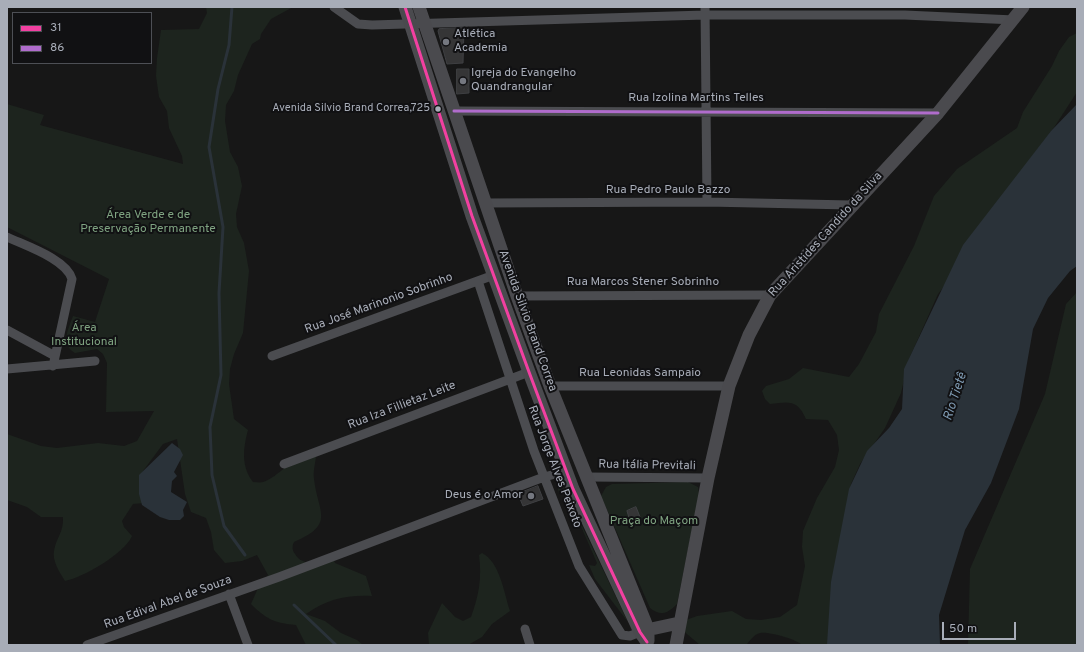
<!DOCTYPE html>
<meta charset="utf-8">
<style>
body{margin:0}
#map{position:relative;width:1084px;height:652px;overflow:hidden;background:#171717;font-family:Overpass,sans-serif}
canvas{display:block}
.frame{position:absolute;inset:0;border:8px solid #a8adb8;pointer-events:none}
.legend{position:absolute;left:12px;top:12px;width:140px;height:52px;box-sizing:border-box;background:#111113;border:1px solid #4d4f55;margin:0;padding:5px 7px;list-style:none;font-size:12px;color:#a8adb8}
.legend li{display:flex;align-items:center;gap:8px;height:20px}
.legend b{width:20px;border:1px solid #4d4f55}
.scale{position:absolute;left:942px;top:622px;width:74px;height:18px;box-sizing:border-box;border:2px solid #a8adb8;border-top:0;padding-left:5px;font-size:12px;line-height:14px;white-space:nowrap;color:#a8adb8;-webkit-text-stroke:3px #111113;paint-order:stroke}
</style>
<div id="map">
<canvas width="1084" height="652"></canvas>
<div class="frame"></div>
<ul class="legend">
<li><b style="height:5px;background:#f240a1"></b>31</li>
<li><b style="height:5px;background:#b06ccc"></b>86</li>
</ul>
<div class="scale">50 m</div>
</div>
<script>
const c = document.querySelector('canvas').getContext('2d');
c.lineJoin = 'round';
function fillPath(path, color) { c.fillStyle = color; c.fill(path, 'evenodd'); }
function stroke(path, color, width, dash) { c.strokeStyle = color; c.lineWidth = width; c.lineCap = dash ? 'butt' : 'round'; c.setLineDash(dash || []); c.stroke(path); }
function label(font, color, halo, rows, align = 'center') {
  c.font = font + ' Overpass,sans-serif'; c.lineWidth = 4; c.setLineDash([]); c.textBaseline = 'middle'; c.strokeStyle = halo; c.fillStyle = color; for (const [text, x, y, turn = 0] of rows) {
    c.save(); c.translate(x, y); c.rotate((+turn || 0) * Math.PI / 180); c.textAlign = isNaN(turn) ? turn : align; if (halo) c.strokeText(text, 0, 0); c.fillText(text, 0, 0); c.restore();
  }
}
const green = new Path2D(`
 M206,7H293L271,19L261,34L260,39L252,44L238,75L234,91L226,105L225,121L230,152L238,167L242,186L236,214L237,227L244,243L249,271L243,333L234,354L230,369L229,384L234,419L248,430C243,449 241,466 253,482C256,482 260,483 263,482C281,477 295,450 316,457C315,464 313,472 314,479C318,513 336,524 294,542C292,546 292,550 295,554C303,568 321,561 334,560L335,563L366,576L372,596C345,595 328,599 306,614L325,621L341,633L357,640L363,645H306L296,625C274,623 266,619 251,604L258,588L268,575L257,555L242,561L225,563L214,550L211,532L206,518L191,512L185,494L177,439L163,444L143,471L142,486L145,503L133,504L122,521L124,527L132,536C124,554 84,577 65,581C60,573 52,561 54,551C56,538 64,532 63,517H41L27,507L7,500V434L41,446L57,448L98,443L124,446L137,441L154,411L106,412L107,363L103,354L97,349L75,353C60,344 68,330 73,316L95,322L109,279L7,227V104L44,115L40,125L183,164L182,156L169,128L167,111L159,97L156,76L157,58L161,30L199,29L207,13Z
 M1077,33V92L1055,126L1022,170L974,248L938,294L909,359L901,393L885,428L860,464L851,484L838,556L830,645H802C797,639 767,631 760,633C754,634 750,641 746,645H700L681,629L678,623L697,616L732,611L746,619L761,620L780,617L797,605L805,566L802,547L803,531L817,498L835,467L839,450L837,435L828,420L806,419C797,399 789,402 770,404L765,399L762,391L766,386L789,379L803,368L849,377L859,364L876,332L879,314L914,246L934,196L957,169L1017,128L1023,112L1052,66L1059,51L1069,37Z
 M1077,292V645H968L970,569L1045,394L1066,304Z
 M560,480L564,481L582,526L628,622L595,579L589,565L595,566L597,563L567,494L559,493L556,481Z
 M688,482L698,487L699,494L677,604C668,613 661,617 650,608L601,496L606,487L612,484Z
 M482,553C500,562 504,593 510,611L492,624L482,637L468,645H429L428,633L442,603L455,617L463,621L471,617C479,595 482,578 479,555Z`);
const water = new Path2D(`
 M1077,104V266L1070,271L1048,298L1033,329L1019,409L991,483L965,530L939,615L940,645H827L831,582L849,489L867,451L889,428L902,409L904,369L963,245L1051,131Z
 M172,443L180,449L183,455L174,472L177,476L172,481L171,492L187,502L183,510L184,516L180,520H169L160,517L142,505L139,494V475Z`);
const stream = new Path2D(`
 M232,7L229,45L218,89L209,147L223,227L219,293L221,375L210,427L212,475L224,526L245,555
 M294,605L336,645`);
const building = new Path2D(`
 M464,28L463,63L447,64L438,31L439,29Z
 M457,69H469V93L457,94Z
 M538,486L543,499L523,506L518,494Z
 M636,507L640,517L630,521L627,511Z`);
const street = new Path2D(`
 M334,7L358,24L372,25L705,15H905L1014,20
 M705,7L707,202
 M454,111L938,113
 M485,203L707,202L851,205
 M7,237C26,246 66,259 72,279L53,366
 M478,281L534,451L579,566L622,635L630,636L640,632
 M517,296L770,295
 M7,330L55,356
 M272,356L494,275
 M7,369L95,361
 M550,386H729
 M284,464L529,372
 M587,477L708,478
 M229,594L248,645
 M525,629L530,645
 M87,645L279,577L544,477L567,471`);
const secondary = new Path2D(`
 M405,7L472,216L529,372L573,489L640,632L647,642
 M419,7L517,296L550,386L648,629V641
 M642,631L679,623
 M676,645L708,478L729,386L749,335L770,295L938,113L1023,7`);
const bus1 = new Path2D(`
 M405,7L472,216L529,372L573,489L640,632L647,642`);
const bus2 = new Path2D(`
 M454,111L938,113`);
const markers = [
 [446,42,4,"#757880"],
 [463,81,4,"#757880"],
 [438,109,3.5,"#a8adb8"],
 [531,496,4,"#757880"]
];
const busNames = [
 ["Avenida Silvio Brand Correa,725",430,109]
];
const poiNames = [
 ["Atlética",454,35],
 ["Academia",454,49],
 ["Igreja do Evangelho",471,74],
 ["Quandrangular",471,88],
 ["Deus é o Amor",523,496,"right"]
];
const streetNames = [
 ["Rua Izolina Martins Telles",696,99],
 ["Rua Pedro Paulo Bazzo",668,191],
 ["Rua Aristides Candido da Silva",826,235,-48],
 ["Rua Marcos Stener Sobrinho",643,283],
 ["Rua José Marinonio Sobrinho",379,304,-20],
 ["Avenida Silvio Brand Correa",527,321,70],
 ["Rua Leonidas Sampaio",640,374],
 ["Rua Iza Fillietaz Leite",402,406,-21],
 ["Rua Itália Previtali",647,466,1],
 ["Rua Jorge Alves Peixoto",554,467,69],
 ["Rua Edival Abel de Souza",168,603,-20]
];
const parkNames = [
 ["Área Verde e de",148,216],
 ["Preservação Permanente",148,230],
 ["Área",84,329],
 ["Institucional",84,343],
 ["Praça do Maçom",654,522]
];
const waterNames = [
 ["Rio Tietê",956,397,-72]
];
fillPath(green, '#1d241e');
fillPath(water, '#2a3239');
stroke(stream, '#2a3239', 3);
fillPath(building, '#353536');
stroke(building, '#3f4043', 1);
stroke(street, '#4b4c50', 9);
stroke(secondary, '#4a4a4e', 13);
stroke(bus1, '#f240a1', 3);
stroke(bus2, '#b06ccc', 3);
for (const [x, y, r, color] of markers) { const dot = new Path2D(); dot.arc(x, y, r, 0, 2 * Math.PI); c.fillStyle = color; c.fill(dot); stroke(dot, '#111113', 1.5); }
label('11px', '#a8adb8', '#111113', busNames, 'right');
label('12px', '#a8adb8', '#111113', poiNames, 'left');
label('12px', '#a8adb8', '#111113', streetNames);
label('12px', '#7fa381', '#111113', parkNames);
label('italic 13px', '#7f9bb3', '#111113', waterNames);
</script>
